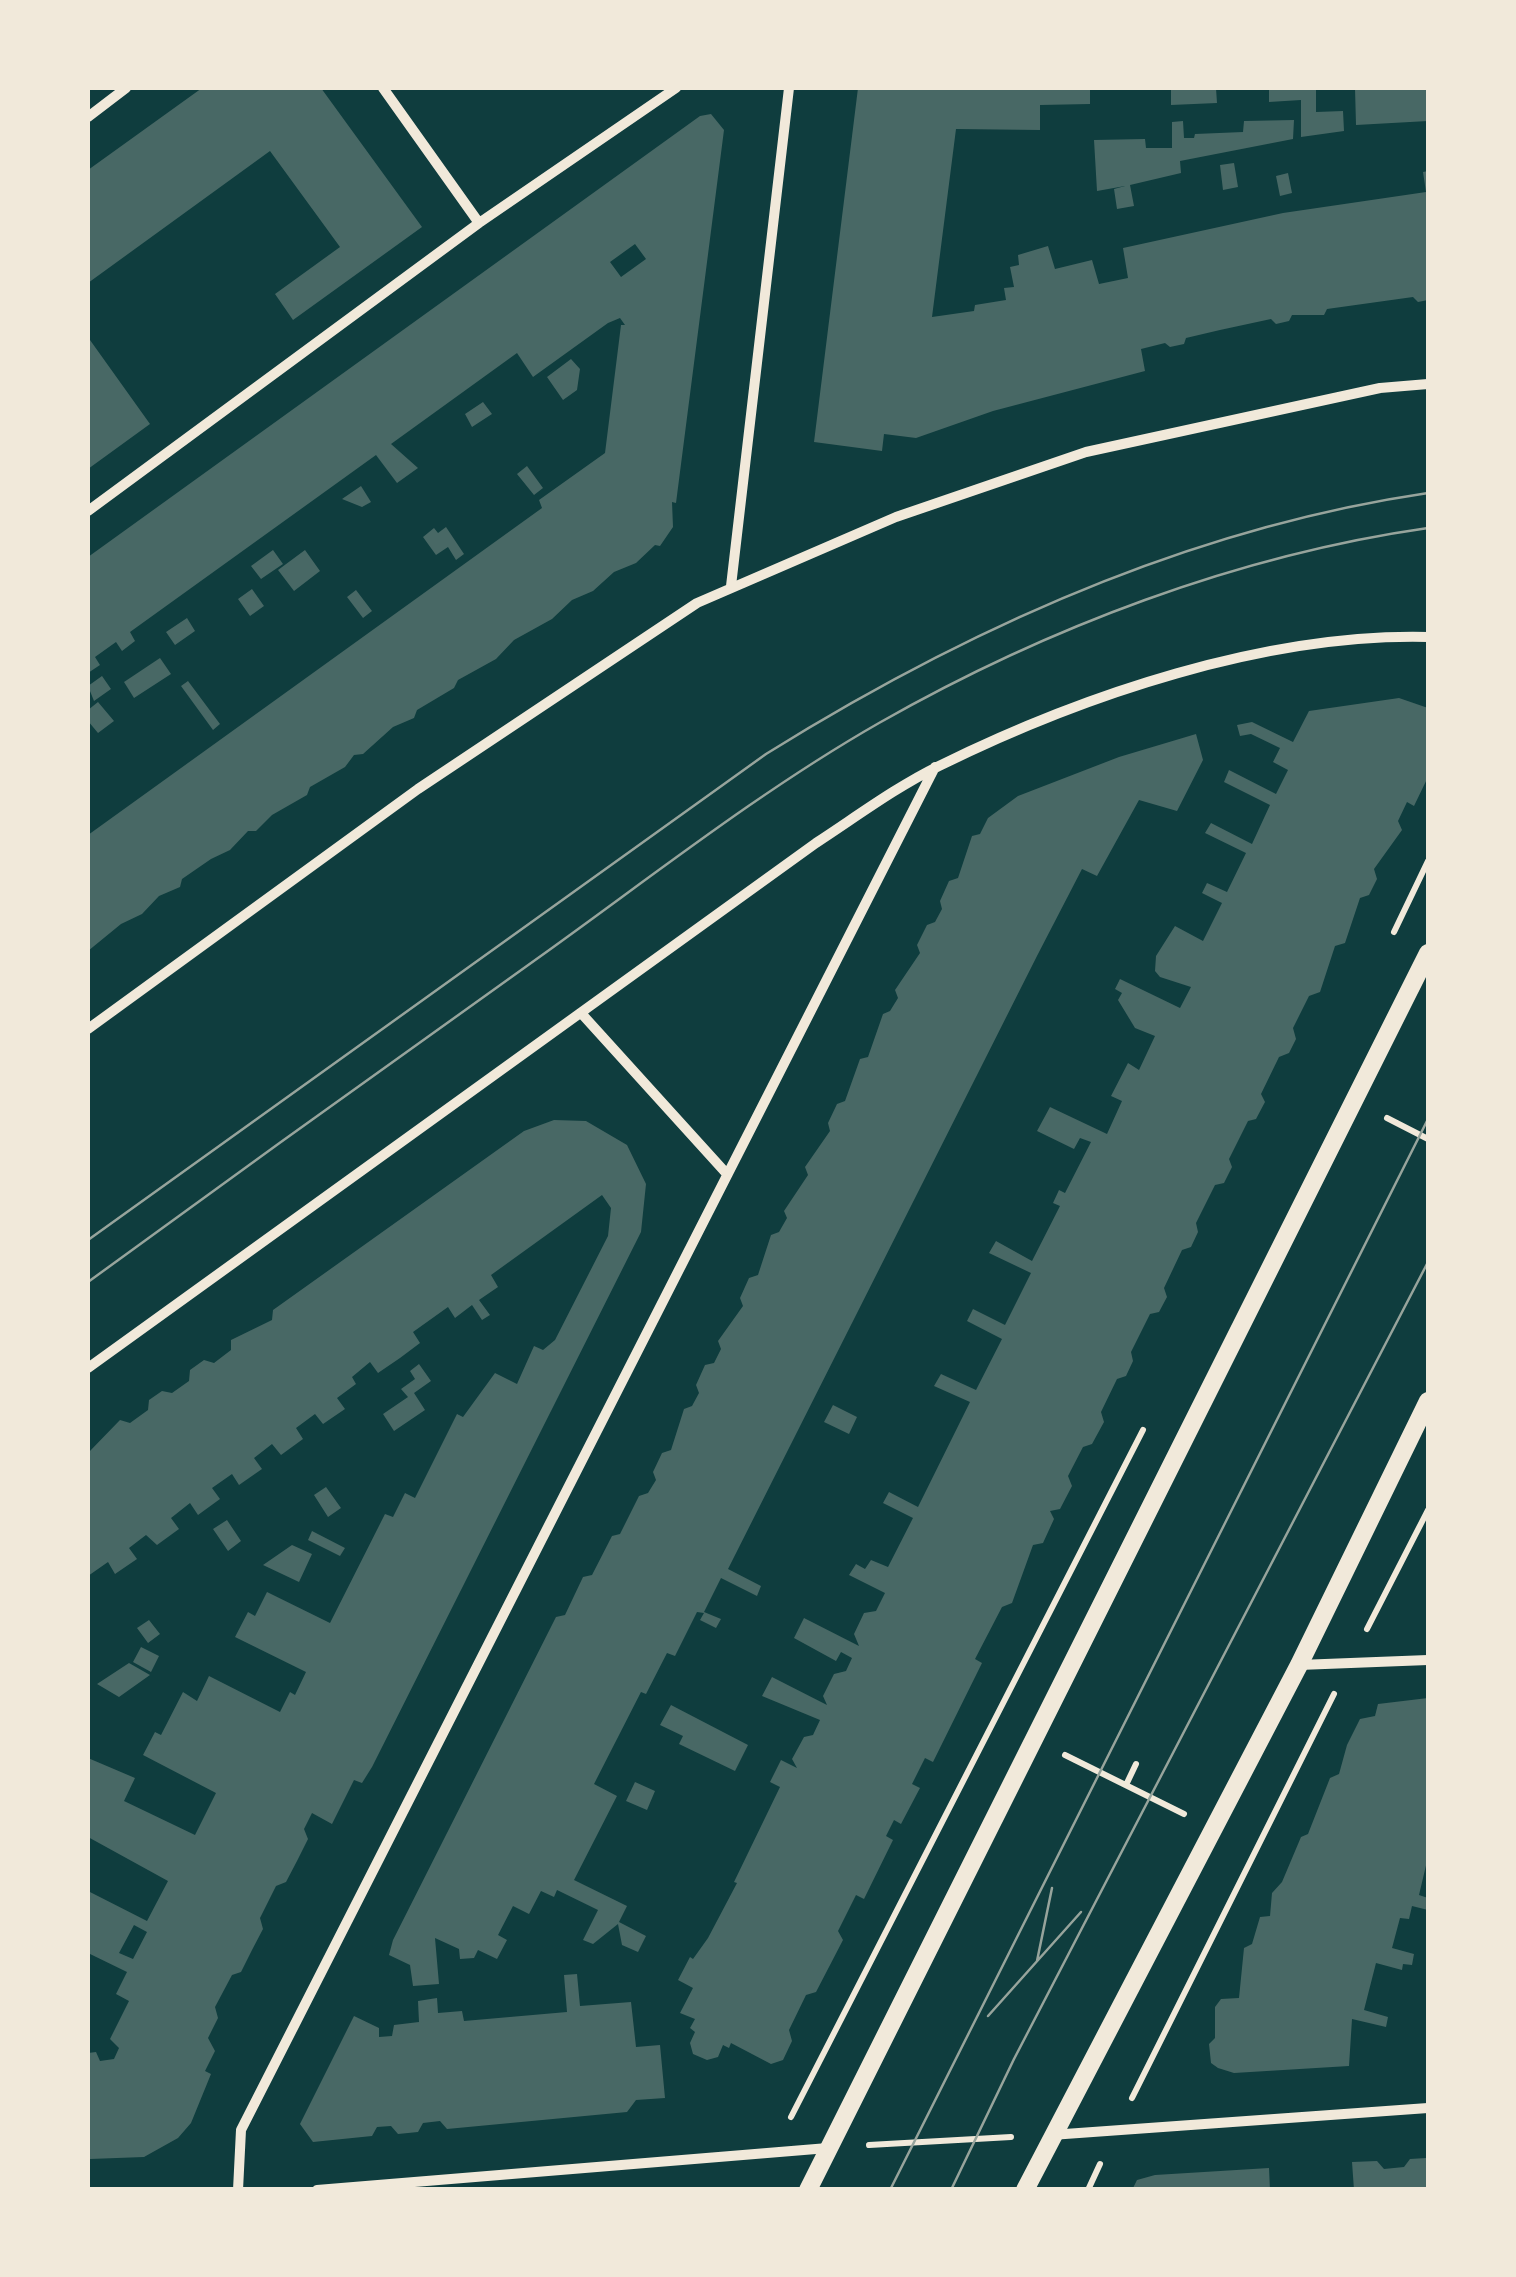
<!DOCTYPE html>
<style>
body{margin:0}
#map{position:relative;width:1516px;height:2277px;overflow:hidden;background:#0f3d3e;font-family:"DM Sans",sans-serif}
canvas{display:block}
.frame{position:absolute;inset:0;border:90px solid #f1e9da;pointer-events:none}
</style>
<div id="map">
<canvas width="1516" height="2277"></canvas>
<div class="frame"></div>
</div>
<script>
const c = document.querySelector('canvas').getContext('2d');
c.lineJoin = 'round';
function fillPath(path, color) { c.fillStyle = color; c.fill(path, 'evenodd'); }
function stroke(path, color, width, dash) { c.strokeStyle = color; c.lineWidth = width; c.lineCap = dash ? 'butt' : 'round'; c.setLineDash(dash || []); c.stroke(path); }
const building = new Path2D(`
 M202,88H321L422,227L293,320L275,294L340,247L270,151L88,283V170Z
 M858,88H1090V104L1040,105V130L956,129L932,317L974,311L975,305L1006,300L1004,288L1014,287L1010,267L1019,265L1018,255L1048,246L1055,269L1092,260L1099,284L1128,278L1123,248L1283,213L1426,192L1423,172L1428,171V300L1418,302L1413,297L1327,309L1324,315H1292L1289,321L1276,324L1271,319L1220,330L1186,338L1184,344L1170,347L1165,343L1141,349L1145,371L993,411L916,438L884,434L882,451L814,442Z
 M1171,88H1216L1217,103L1171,105Z
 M1269,88H1316V112L1343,111L1344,131L1301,137V100L1269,102Z
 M1355,88H1428V121L1356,125Z
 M711,114L724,130L676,503L672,502L673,527L660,546L655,545L636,563L614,572L593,591L572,600L552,619L514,640L496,659L458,680L454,688L417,710L414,718L393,727L363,754L354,755L345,767L310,787L307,795L272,815L256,831H248L230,850L211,859L182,879L180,887L159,896L142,914L121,924L88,951V835L542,508L539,500L605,453L621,325H625L620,318L608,323L533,377L517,353L391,444L418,468L397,483L376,455L130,632L135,641L122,651L116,642L95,657L100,665L88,673V557L700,116ZM635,244L646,259L621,277L610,262Z
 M1294,120L1293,139L1180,161L1181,173L1130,185L1134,206L1117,209L1114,189L1125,186L1097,191L1094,140L1145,139L1146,148H1172V122L1183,121L1184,138H1194L1195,134L1243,132L1244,121Z
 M1234,163L1238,187L1223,190L1220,165Z
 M1288,173L1292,193L1280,196L1276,176Z
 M90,340L150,424L88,469V342Z
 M571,359L580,369L577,390L563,400L547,377Z
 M483,402L492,414L472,427L465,414Z
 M527,466L543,488L534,495L517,474Z
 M361,486L371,502L362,507L342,499Z
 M446,527L464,554L456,560L448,547L436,555L423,537L434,528L438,533Z
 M273,550L283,564L261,579L251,566Z
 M305,550L320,571L294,591L278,570Z
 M252,589L264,606L250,616L238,599Z
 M356,590L372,611L363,618L347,597Z
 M187,618L195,631L175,645L166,632Z
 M160,658L171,674L134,698L124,682Z
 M102,676L111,689L94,701L88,686Z
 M188,681L220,724L213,730L181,686Z
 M1399,698L1428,708V777L1414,806L1407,802L1398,821L1402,830L1374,869L1377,879L1369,895L1360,898L1345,943L1335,946L1320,992L1309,996L1293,1028L1296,1039L1289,1053L1279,1057L1261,1094L1265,1102L1256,1119L1248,1121L1229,1159L1232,1167L1224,1183L1215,1185L1196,1223L1198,1232L1191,1247L1182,1250L1164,1288L1167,1297L1159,1312L1150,1314L1131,1352L1133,1361L1126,1376L1117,1379L1101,1412L1104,1422L1092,1444L1083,1447L1068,1476L1072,1486L1060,1509L1050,1511L1054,1519L1043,1543L1033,1545L1012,1603L1002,1607L975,1659L982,1663L933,1762L925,1758L912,1784L920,1788L901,1824L894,1820L886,1836L893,1840L864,1899L856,1895L838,1931L843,1940L816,1992L806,1995L789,2030L792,2041L783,2060L771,2064L731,2043L729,2048L723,2045L718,2057L707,2060L693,2054L690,2043L695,2032L690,2028L695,2019L680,2013L693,1988L678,1980L690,1957L693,1959L708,1938L737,1883L734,1882L780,1787L770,1782L781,1760L797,1768L792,1759L804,1737L813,1735L820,1720L762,1696L772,1677L827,1705L823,1696L834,1674L846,1671L852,1658L841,1652L836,1661L794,1638L804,1618L859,1646L854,1634L864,1613L876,1611L885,1593L849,1575L856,1564L865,1569L871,1560L888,1567L913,1518L883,1503L889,1492L918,1507L970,1402L934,1386L941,1374L976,1390L1002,1339L967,1321L973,1309L1005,1325L1031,1273L989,1253L996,1241L1032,1261L1060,1206L1053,1203L1059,1190L1065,1193L1091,1142L1080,1138L1074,1149L1037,1131L1050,1107L1107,1134L1122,1101L1111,1096L1128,1063L1139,1070L1155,1036L1135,1028L1118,1000L1122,993L1115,989L1120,979L1180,1008L1191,987L1160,977L1155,971L1156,956L1175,926L1203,941L1222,903L1202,893L1207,883L1227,892L1246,853L1205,833L1211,823L1252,844L1270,805L1224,782L1229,770L1276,794L1288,770L1273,762L1280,748L1251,734L1240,736L1237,725L1252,722L1293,742L1309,711Z
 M98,702L114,721L98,733L88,721V710Z
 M1196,734L1203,760L1177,811L1139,800L1097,876L1082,869L1038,954L728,1569L761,1586L757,1596L721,1578L704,1612L721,1619L716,1628L700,1620L704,1613L697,1612L675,1656L667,1653L646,1694L641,1692L594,1784L617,1796L574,1880L627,1906L619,1922L646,1936L638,1952L622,1945L618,1924L593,1944L583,1940L598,1910L557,1890L554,1897L541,1891L529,1914L513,1906L498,1935L507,1940L497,1959L478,1950L474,1958L460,1959L459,1949L435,1938L439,1984L413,1986L410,1965L389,1955L393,1940L556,1617L565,1615L583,1577L592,1575L612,1536L620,1534L639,1496L648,1493L656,1480L653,1472L662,1453L671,1450L684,1409L692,1406L699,1393L696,1385L705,1365L714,1363L721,1349L718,1341L743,1306L740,1298L749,1278L758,1275L771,1235L779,1232L787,1218L784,1211L808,1175L805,1167L830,1131L828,1123L837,1104L845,1101L860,1059L868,1057L883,1014L890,1011L898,998L895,990L920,953L917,945L927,925L935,922L942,909L940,901L949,881L958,878L972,836L980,834L988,818L1018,796L1119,757Z
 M554,1120L586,1121L627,1145L646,1184L641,1232L372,1767L362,1783L354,1780L332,1824L312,1813L304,1829L308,1839L297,1861L286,1882L276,1886L260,1918L263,1929L252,1950L241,1972L232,1975L215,2007L218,2018L208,2038L215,2051L205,2071L211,2074L191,2123L178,2138L144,2157L90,2159L88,2053L96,2052L100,2061L114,2059L119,2048L110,2039L129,2001L116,1994L127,1972L88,1953V1891L147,1921L168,1881L88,1837V1758L135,1778L124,1801L195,1835L216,1793L143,1755L155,1732L161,1735L183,1692L197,1701L209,1676L280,1712L290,1692L295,1695L306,1672L235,1637L248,1612L255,1616L267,1592L330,1623L385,1514L393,1517L405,1493L415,1498L457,1414L463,1417L495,1373L517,1384L534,1346L543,1350L555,1340L608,1236L611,1208L602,1195L491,1275L498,1287L479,1300L490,1315L482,1320L472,1305L455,1318L448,1307L413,1332L420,1343L400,1358L378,1373L370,1362L352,1377L356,1384L337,1398L345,1409L323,1424L315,1414L296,1428L303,1439L281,1455L272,1444L254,1458L262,1469L239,1485L232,1474L212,1488L220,1499L198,1515L190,1503L171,1518L179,1529L157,1545L146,1535L129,1548L137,1559L115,1574L108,1562L88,1576V1453L120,1420L130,1423L148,1410L149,1400L162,1391L172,1393L189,1381L190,1370L204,1360L214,1363L231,1350V1340L272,1320L273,1310L524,1131ZM134,1925L147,1932L133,1959L119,1953Z
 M419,1364L431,1381L414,1393L425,1410L394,1431L383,1414L408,1397L401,1389L415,1379L410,1371Z
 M833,1405L857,1417L849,1434L824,1422Z
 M326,1487L341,1508L328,1517L314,1495Z
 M227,1520L241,1541L228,1551L213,1529Z
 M312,1531L345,1548L340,1556L308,1540Z
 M292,1545L312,1554L299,1582L263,1565Z
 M149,1620L160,1634L148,1643L137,1628Z
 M141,1647L159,1656L151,1672L133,1662Z
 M129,1663L150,1675L119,1697L97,1684Z
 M1428,1698V1857L1419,1895L1428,1898V1910L1412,1906L1409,1919L1400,1918L1392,1948L1414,1954L1412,1965L1403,1964L1402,1970L1376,1963L1364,2010L1388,2017L1386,2027L1352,2019L1349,2066L1234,2073L1218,2068L1211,2063L1209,2044L1215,2038V2007L1221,1999L1239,1998L1244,1948L1252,1944L1260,1917L1270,1916L1272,1893L1282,1882L1301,1837L1308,1834L1330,1778L1339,1774L1347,1745L1360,1719L1375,1716L1378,1704Z
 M671,1705L748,1745L735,1771L679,1744L683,1736L660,1725Z
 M635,1782L655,1791L647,1810L626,1801Z
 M577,1974L580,2006L631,2002L636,2047L660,2045L665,2098L636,2100L627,2112L447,2129L440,2121L423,2123L418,2132L398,2134L391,2126L377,2127L372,2136L313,2142L300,2124L354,2016L379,2028V2037L392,2036L394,2025L419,2022L418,2001L437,1998L438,2013L462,2011L464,2021L567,2012L564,1975Z
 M1426,2158L1428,2190H1354L1352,2162L1377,2161L1384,2169L1404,2167L1410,2159Z
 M1269,2168L1270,2190H1132L1137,2180L1155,2175Z`);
const path = new Path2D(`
 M1394,932L1428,861
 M1387,1118L1428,1139
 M1367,1629L1428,1510
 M1065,1755L1184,1814
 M1126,1785L1136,1764
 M1132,2098L1334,1694
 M791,2117L1143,1430
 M869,2145L1011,2137
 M1088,2190L1100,2164`);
const minor = new Path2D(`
 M383,88L479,223
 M88,117L126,88
 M88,511L479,223L676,88
 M731,586L789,88
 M581,1013L726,1173
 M88,1029L418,789L697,603L896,517L1086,452L1380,388L1428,384
 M88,1368L816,843C856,817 896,787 939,766C1083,695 1266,633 1428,637
 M1299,1665L1428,1660
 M1051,2135L1428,2108
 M238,2190L241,2130L935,767
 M317,2190L828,2148`);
const tertiary = new Path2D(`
 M808,2190L1428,953
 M1025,2190L1299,1665L1428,1401`);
const tram = new Path2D(`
 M88,1240L766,754C968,628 1190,528 1428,493
 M88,1282C237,1173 388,1065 538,958C650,878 760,791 879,723C1046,628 1238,555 1428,528
 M1037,1961L1052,1888
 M988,2016L1081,1912
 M890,2190L1428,1119
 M951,2190L1014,2059L1428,1262`);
fillPath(building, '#486865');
stroke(path, '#f1e9da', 6);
stroke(minor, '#f1e9da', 10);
stroke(tertiary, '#f1e9da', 18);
stroke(tram, '#97a49c', 2.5);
</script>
